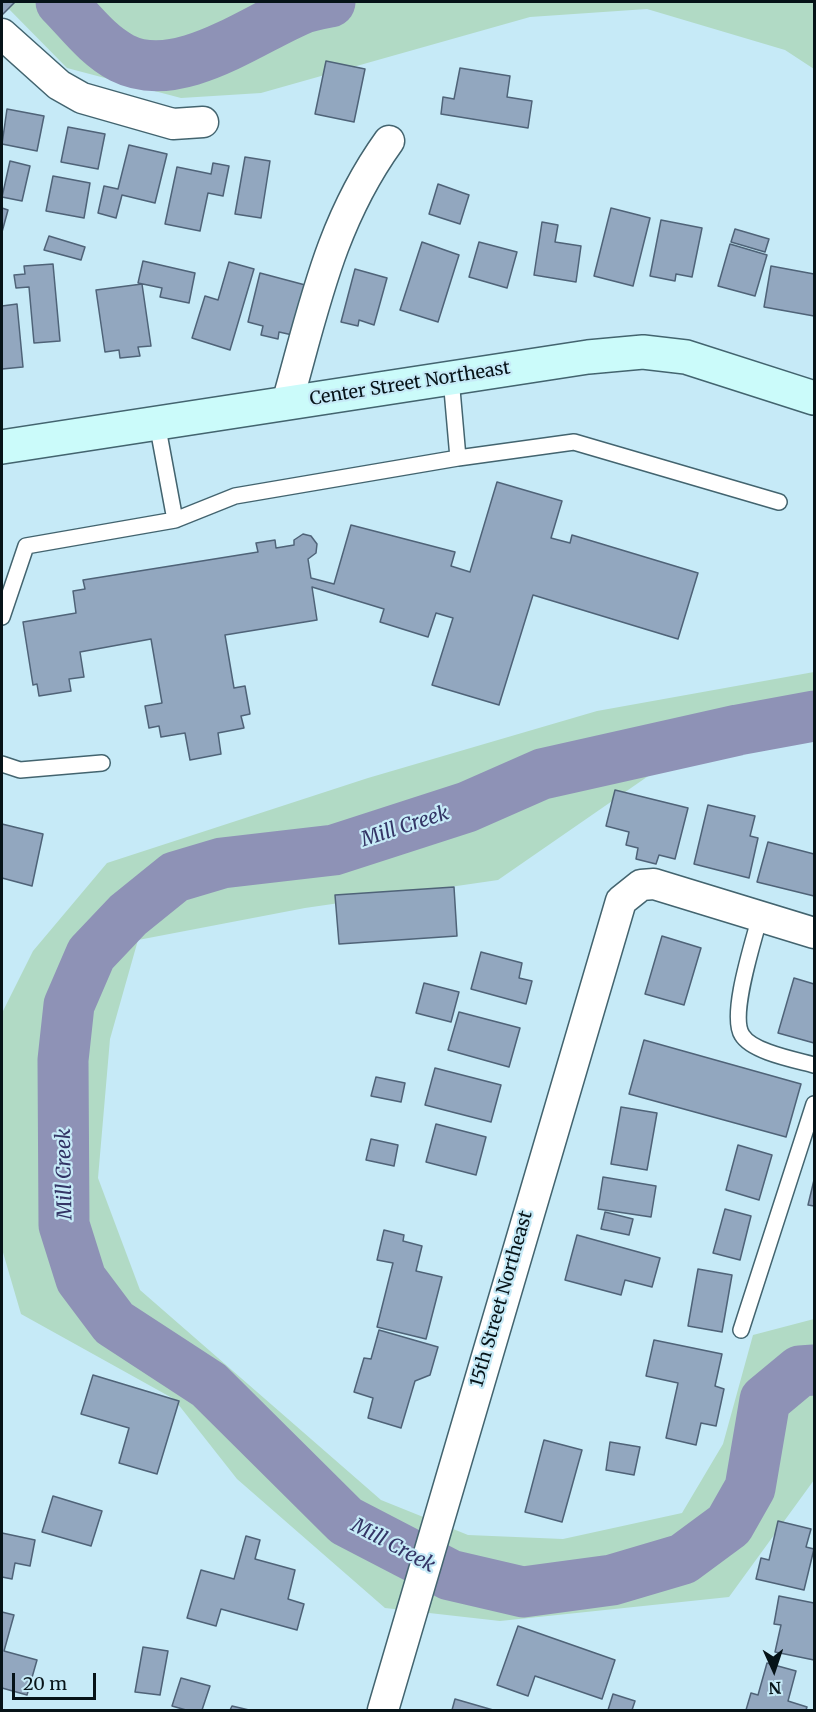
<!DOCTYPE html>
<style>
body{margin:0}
#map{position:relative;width:816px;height:1712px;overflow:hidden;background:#c6eaf7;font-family:Merriweather,serif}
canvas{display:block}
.frame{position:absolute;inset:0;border:3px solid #061318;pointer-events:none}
.north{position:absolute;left:744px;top:1640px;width:60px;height:60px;-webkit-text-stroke:4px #c6eaf7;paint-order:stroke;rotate:177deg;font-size:16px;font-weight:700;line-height:24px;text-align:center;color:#061318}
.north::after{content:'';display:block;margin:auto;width:21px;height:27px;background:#061318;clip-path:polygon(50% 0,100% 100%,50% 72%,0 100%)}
.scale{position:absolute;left:12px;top:1673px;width:84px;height:27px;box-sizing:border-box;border:3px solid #061318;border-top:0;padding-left:8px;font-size:18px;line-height:21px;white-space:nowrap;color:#061318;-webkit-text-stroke:4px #c6eaf7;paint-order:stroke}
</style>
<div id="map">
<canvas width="816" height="1712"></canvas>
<div class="frame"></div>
<div class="north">N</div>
<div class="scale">20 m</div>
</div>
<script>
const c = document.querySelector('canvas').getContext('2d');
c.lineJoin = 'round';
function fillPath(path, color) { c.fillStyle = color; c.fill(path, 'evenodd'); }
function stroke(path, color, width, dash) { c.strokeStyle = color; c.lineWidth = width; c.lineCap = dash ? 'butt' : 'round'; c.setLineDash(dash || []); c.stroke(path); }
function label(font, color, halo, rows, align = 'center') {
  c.font = font + ' Merriweather,serif'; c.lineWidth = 4.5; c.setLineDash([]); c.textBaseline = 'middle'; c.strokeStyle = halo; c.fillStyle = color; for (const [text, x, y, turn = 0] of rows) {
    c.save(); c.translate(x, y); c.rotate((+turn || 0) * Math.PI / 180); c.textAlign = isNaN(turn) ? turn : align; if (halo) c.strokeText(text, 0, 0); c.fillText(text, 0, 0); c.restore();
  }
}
const green = new Path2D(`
 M2,2H814V69L785,50L647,9L530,17L261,93L181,98L67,68Z
 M814,672V727L657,770L498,880L305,908L138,940L110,1039L98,1178L140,1290L381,1500L468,1535L563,1539L682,1513L723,1444L753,1335L814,1319V1480L729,1597L500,1621L385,1608L237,1479L174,1399L21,1314L2,1249V1013L33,951L107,863L368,778L597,711Z`);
const river = new Path2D(`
 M61,2C80,21 97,45 122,58C177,86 250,31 299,10C308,6 320,4 330,2
 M814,716L738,730L542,774L467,807L334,850L222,863L175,877L128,915L91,954L69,1005L63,1060L64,1225L81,1279L114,1323L209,1385L346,1521L450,1575L523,1592L612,1580L683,1559L729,1525L750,1488L765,1400L800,1371L814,1370`);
const building = new Path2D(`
 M2,2H15L2,15Z
 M326,61L365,69L354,122L315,114Z
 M460,68L510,76L507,97L532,101L528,128L441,114L443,97L454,99Z
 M7,109L44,116L37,151L2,144Z
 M68,127L105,134L98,169L61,162Z
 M129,145L167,154L155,203L122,195L116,218L98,213L104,186L118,189Z
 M245,157L270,161L261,218L235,214Z
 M10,161L30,166L22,201L2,197Z
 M213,163L229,166L223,196L208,193L200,231L165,224L177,167L211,174Z
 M53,176L90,183L84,218L46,211Z
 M438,184L469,195L460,224L429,214Z
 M2,208L8,210L2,232Z
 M611,208L650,218L633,286L594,276Z
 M661,220L702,228L692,277L676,274L675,281L650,276Z
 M542,222L558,225L555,242L581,246L576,282L534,275Z
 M735,229L769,239L765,252L731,242Z
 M49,236L85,247L81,260L44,250Z
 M422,242L459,255L438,322L400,310Z
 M479,242L517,252L507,288L469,277Z
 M730,244L767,255L755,296L718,286Z
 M143,261L195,273L189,303L160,297L162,288L138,283Z
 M229,262L254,269L230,350L192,338L205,296L218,300Z
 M53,264L60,341L34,343L29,287L16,288L14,275L25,274L24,266Z
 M771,266L814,274V316L764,307Z
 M355,269L387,278L374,325L359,320L358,326L341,322Z
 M260,273L309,286L297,336L279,332L278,339L261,335L263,326L248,322Z
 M142,284L151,346L138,347L140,356L120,358L119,350L105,352L96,290Z
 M17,304L23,367L2,369V306Z
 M497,482L562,501L551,538L570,543L572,535L698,573L678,639L533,595L499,705L432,685L453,618L436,613L428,637L380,622L384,609L312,587L317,620L225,635L234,688L245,686L250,714L241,716L244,728L218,733L221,754L190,760L185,733L161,737L159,726L149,728L145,706L162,703L151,639L80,652L84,677L69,679L71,691L39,696L37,684L33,685L23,622L76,613L73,591L85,589L83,580L258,552L256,543L275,540L276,548L294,545V540L303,534L311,536L317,544L316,553L308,559L311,578L334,584L351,525L455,552L451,566L470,572Z
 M615,790L688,808L675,859L659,855L656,864L636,859L638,848L626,845L629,832L606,826Z
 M708,805L755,816L750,836L758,838L749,878L694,864Z
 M2,824L43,834L32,886L2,878Z
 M768,842L814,854V896L757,882Z
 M454,887L457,936L339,944L335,895Z
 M662,936L701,948L684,1005L645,994Z
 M481,952L522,963L519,978L532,981L526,1004L471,989Z
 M794,978L814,984V1043L778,1033Z
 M424,983L459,992L451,1022L416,1013Z
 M459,1012L520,1028L509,1067L448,1050Z
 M644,1040L801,1084L786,1137L629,1094Z
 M435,1068L501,1085L491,1122L425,1105Z
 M376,1077L405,1083L401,1102L371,1096Z
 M621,1107L657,1113L647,1170L611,1164Z
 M436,1124L486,1137L476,1175L426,1162Z
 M371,1139L398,1145L394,1166L366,1160Z
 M738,1145L772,1155L759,1200L726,1190Z
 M603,1177L656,1186L651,1217L598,1209Z
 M814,1180V1206L808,1205Z
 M725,1209L751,1216L740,1260L713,1253Z
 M605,1212L633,1219L629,1235L601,1229Z
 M384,1230L404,1235L403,1241L422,1246L416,1271L442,1277L426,1339L377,1327L393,1263L377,1260Z
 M577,1235L660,1258L652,1287L625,1280L621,1295L565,1280Z
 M698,1269L732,1275L722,1332L688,1326Z
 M379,1330L438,1347L430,1375L415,1381L401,1428L368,1418L373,1398L354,1392L364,1358L371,1359Z
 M654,1340L722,1354L715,1386L724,1389L716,1426L701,1423L696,1445L666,1438L678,1383L646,1376Z
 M93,1375L179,1401L157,1474L119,1463L129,1428L81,1414Z
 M544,1440L582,1450L562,1522L525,1512Z
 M610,1442L640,1447L634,1475L606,1470Z
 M53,1496L102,1511L91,1546L42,1532Z
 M778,1521L811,1529L806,1547L814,1549L804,1590L756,1579L761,1558L769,1560Z
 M2,1533L35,1540L30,1566L15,1563L12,1579L2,1577Z
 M246,1536L260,1540L255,1559L295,1570L288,1599L304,1604L297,1630L221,1609L216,1626L187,1618L201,1570L234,1579Z
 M779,1596L814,1603V1660L775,1652L781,1625L774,1624Z
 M2,1612L14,1615L4,1651L37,1660L27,1695L2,1688Z
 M518,1626L615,1660L602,1699L535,1676L528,1696L497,1685Z
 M143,1647L168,1651L160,1695L135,1692Z
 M767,1663L796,1671L788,1701L807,1707L806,1710H746L751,1693L758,1695Z
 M181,1678L210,1686L202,1710H186L172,1706Z
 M613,1694L635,1701L632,1710H608Z
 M455,1699L493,1710H452Z
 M232,1706L249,1710H230Z`);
const lane = new Path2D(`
 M157,423L175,520L235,496L458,458L451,378
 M458,458L574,442L779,502
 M2,617L26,546L175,520
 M2,764L20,770L102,763
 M760,916C754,940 729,1015 742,1035C752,1052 796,1060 814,1065
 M741,1330L814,1104`);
const street = new Path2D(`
 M2,34L59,85L82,98L173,124L203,122
 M287,403C314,308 330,223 389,141
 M383,1710L621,901L641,885L654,884L814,933`);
const secondary = new Path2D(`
 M2,447L588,357L643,352L686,357L814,398`);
const streetNames = [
 ["Center Street Northeast",410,384,-9],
 ["15th Street Northeast",502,1299,-74]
];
const waterNames = [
 ["Mill Creek",405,827,-18],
 ["Mill Creek",65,1174,-91],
 ["Mill Creek",393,1546,28]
];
fillPath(green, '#b1dac5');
stroke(river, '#8e92b6', 51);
fillPath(building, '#92a7bf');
stroke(building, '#4f6378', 1.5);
stroke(lane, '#43646f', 18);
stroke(street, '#43646f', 33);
stroke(secondary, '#43646f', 36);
stroke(lane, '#fff', 15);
stroke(street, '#fff', 30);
stroke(secondary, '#cbfbfa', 33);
label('18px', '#061318', '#c6eaf7', streetNames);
label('italic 20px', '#333465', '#c6eaf7', waterNames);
</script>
